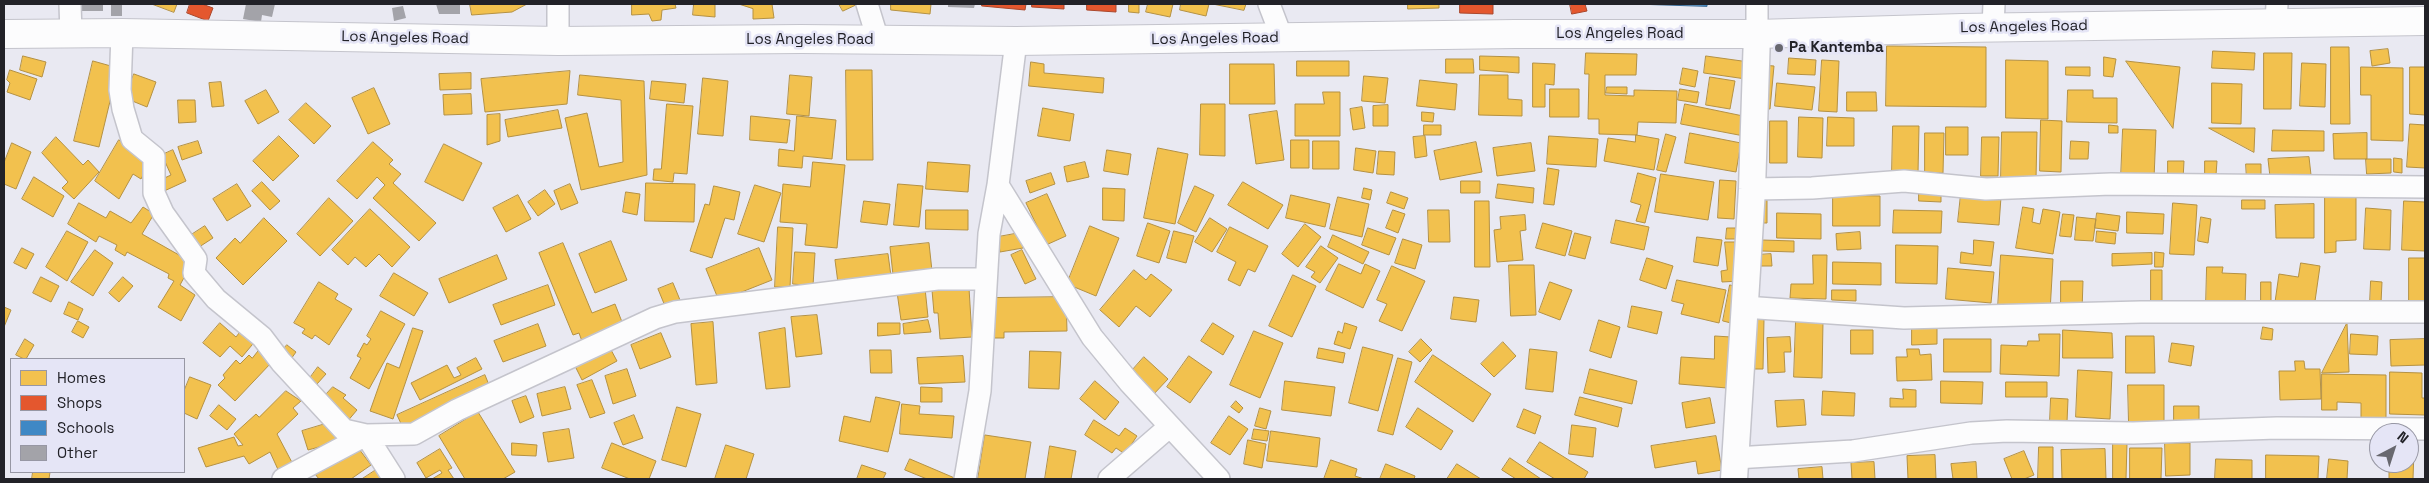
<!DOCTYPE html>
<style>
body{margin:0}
#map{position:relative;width:2429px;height:483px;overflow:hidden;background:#e9e9f2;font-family:"Space Grotesk",sans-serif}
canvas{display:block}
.frame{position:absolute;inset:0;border:5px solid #222228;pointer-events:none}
.legend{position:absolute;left:10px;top:358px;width:175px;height:115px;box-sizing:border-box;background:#e5e5f6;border:1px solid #9797a4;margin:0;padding:6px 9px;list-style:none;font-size:15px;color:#222228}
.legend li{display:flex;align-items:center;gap:10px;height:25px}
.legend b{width:25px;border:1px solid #9797a4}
.north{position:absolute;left:2369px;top:423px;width:50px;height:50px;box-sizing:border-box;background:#e5e5f6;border:1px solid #9797a4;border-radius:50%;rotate:40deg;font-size:14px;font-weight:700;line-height:20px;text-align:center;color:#222228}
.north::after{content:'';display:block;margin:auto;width:18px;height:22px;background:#68686f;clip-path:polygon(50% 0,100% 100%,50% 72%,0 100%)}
</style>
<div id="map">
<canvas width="2429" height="483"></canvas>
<div class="frame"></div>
<ul class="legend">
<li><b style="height:14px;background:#f2c14e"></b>Homes</li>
<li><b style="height:14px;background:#e4572e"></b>Shops</li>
<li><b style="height:14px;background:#3f88c5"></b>Schools</li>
<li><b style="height:14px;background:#a3a3a9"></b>Other</li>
</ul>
<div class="north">N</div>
</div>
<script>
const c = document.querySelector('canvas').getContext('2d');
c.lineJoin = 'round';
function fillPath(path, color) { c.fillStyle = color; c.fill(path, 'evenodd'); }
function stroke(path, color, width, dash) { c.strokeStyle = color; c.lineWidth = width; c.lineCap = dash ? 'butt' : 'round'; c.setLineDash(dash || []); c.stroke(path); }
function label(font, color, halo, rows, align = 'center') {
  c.font = font + ' "Space Grotesk",sans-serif'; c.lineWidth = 5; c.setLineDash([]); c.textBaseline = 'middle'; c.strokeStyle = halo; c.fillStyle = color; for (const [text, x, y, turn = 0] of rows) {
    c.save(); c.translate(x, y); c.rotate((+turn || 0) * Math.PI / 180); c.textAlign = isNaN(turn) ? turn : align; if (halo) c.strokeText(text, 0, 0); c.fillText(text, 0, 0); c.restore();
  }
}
const homes = new Path2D(`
 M152,4H177L174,12Z
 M470,4H527L512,12L472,15Z
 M632,4H675L676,8L662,10L661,20L652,21L649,14L632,15Z
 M694,4H715V17L693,15Z
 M739,4H772L774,18L753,19V9Z
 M839,4H858L843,11Z
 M891,4H931L930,14L891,10Z
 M1129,4H1139V13L1129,12Z
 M1148,4H1173L1170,17L1146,12Z
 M1181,4H1209L1206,16L1180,10Z
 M1213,4H1246L1244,10Z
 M1408,4H1439V8L1408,9Z
 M1887,46L1986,47V107L1886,106Z
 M2331,47H2349L2350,124H2331Z
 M2388,49L2390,63L2372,66L2370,51Z
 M2213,51L2255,53L2254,70L2212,68Z
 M1586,53L1637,54L1636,75H1605V95L1634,96V90L1677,91L1676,123L1638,122L1637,135L1599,134V119H1588L1589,74H1585Z
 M2264,53H2292L2291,109H2264Z
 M23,56L46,62L42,77L20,70Z
 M1480,56L1519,57V73L1480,70Z
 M1706,56L1749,62L1746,79L1704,73Z
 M2104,57L2116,59L2113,77L2104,76Z
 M1789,58L1816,60L1815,75L1788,74Z
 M1446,59H1473L1474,73H1446Z
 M1822,60L1839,61L1837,112L1819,111Z
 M2006,60L2048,61V119L2006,118Z
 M93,61L118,68L99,147L74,141Z
 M1297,61H1349V76H1297Z
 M2126,61L2180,67L2173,128Z
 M1031,62L1044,64V73L1104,78L1103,93L1029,86Z
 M1533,63L1555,64L1554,85L1545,84V107H1533Z
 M2302,63L2326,64L2325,107L2300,106Z
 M1230,64H1274L1275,104H1230Z
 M1762,65L1774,66L1770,109L1758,108Z
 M2066,67H2090V76L2066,75Z
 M2361,67L2403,68V141L2371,140V95H2361Z
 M2410,67H2425V115L2410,114Z
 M1683,68L1698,71L1695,87L1680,84Z
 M10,70L37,79L30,100L7,92L10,83L7,80Z
 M846,70H872L873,160H847Z
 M570,71L567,104L485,112L481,79Z
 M471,73V89L440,90L439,74Z
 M134,74L156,82L147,107L125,98Z
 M580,75L644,81L647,175L581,190L565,118L587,113L599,167L623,162L621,100L578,95Z
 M790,75L812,77L809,116L787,114Z
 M1480,75H1508V99L1522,100V116L1479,115Z
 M1364,76L1388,78L1385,103L1362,101Z
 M1710,77L1735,81L1730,109L1706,105Z
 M703,78L728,81L723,136L698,134Z
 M1420,80L1457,84L1455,110L1417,106Z
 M652,81L686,84L684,103L650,99Z
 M221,82L224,106L212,107L209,83Z
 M1777,83L1815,87L1812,110L1775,106Z
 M2212,83L2242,84L2241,124L2212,123Z
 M1607,87H1627V94L1606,93Z
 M374,88L390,124L368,134L352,98Z
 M1550,89H1579V117H1550Z
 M1680,89L1699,92L1697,103L1678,100Z
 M266,90L279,112L258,124L245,101Z
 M2068,90H2093V98H2117V123L2067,122Z
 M1323,92H1340V136H1295V104H1324Z
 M1847,92H1876L1877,111H1847Z
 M471,94L472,114L444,115L443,95Z
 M178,100H195L196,122L179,123Z
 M306,103L331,126L314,144L289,120Z
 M667,104L693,106L687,174L674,173L673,182L653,180L654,169H661Z
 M1201,104H1225V156L1200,155Z
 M1685,104L1748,117L1744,136L1681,124Z
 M1388,105V126H1373V106Z
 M1362,107L1365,128L1353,130L1350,109Z
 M1043,108L1074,114L1070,141L1038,136Z
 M558,110L562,128L508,137L505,120Z
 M1277,111L1284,160L1256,164L1249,115Z
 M1422,112L1434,113L1433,122L1422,121Z
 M500,114V141L487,145V115Z
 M751,116L790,120L787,143L750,140Z
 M797,116L836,120L832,159L803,156L802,168L778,166L779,149L794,151Z
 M1799,117L1823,118L1822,158L1798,157Z
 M1828,117L1854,118V146H1827Z
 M2041,120L2062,121L2061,172L2040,171Z
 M1770,121H1787V163H1770Z
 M2410,124L2425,125V168L2407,167Z
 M1424,125H1441V135H1424Z
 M2109,125L2118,126V133H2109Z
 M1893,126H1919L1918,173L1892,172Z
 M1946,127H1968V155H1946Z
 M2209,128H2255L2254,152Z
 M2123,129L2156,130L2154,179L2121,178Z
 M2273,130L2324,131V151H2272Z
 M2002,132H2037L2036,179L2001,178Z
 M1690,133L1741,143L1736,172L1685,163Z
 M1925,133H1944L1943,173L1925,172Z
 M2367,133V159H2334L2333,134Z
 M1666,134L1676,137L1666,172L1657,170Z
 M1636,135L1659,139L1654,170L1604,161L1608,138L1635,142Z
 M279,136L299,156L273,181L253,161Z
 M1425,136L1427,156L1415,158L1413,137Z
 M1549,136L1598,139L1596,167L1547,164Z
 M56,137L83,165L88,160L99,172L74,199L62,188L68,182L42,153Z
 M1982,137H1999L1998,176H1981Z
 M119,140L151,160L141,179L133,174L119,199L95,181Z
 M1291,140H1309V168H1291Z
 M198,141L202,153L182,160L178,147Z
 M1313,141H1339V169H1313Z
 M2071,141L2089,142L2088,159H2070Z
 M373,142L393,160L389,164L401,174L393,183L436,223L419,241L373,198L385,185L377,177L357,199L337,181Z
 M1476,142L1482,172L1440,180L1434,151Z
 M12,143L31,152L16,189L4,184V163Z
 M1531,143L1535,171L1497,176L1493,148Z
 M444,144L482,163L463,201L425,182Z
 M1158,148L1188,154L1175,224L1144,218Z
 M1356,148L1376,151L1373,173L1354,170Z
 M173,150L186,181L162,192L158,181L171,175L162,155Z
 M1107,150L1131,154L1128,175L1104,171Z
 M1379,151L1395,152L1394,175L1377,174Z
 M2309,157L2311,175L2270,177L2268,159Z
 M2394,158L2402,159V173L2394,172Z
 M2366,159H2391V173L2367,174Z
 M2168,161H2184L2183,180H2168Z
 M2205,161H2217L2216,175H2205Z
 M813,162L845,165L837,248L805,245L807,224L780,222L783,184L810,187Z
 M928,162L970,165L968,192L926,189Z
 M1085,162L1089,177L1067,182L1064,167Z
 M2246,164H2261V180H2247Z
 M1548,168L1559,170L1554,205L1544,204Z
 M1051,173L1055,184L1030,193L1026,181Z
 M1638,173L1656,178L1645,223L1636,221L1641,205L1631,202Z
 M1661,174L1714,182L1708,220L1655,212Z
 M34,177L64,196L53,217L22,199Z
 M1720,180L1736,181L1734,219L1718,218Z
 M1461,181H1480V193H1461Z
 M262,182L280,201L270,210L252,191Z
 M1243,182L1283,205L1268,229L1228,205Z
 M646,183L695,184L694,222L645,221Z
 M237,184L251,206L227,221L213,199Z
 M570,184L578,203L561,210L554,191Z
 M898,184L923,186L919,227L894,225Z
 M1498,184L1534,188L1533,203L1496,198Z
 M755,185L781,193L764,242L738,234Z
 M714,186L740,192L734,220L725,218L712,258L690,251L705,204L709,205Z
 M1195,186L1214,195L1196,232L1178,223Z
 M1919,187L1941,188V202L1919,201Z
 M1103,188L1125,189L1124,221L1103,220Z
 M1364,188L1372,190L1370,200L1362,198Z
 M545,190L555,204L538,216L528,202Z
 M626,192L640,194L637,215L623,212Z
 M1391,192L1408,198L1404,209L1387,203Z
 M1756,192H1767V223H1756Z
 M1047,194L1066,236L1046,245L1026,203Z
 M1961,194L2001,197L1999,225L1958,222Z
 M518,195L531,219L506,232L493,208Z
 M1291,195L1330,204L1325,227L1286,218Z
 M1833,195L1880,196V226H1833Z
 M2325,195H2356V240L2336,241V252L2325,253Z
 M1338,197L1369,204L1362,237L1330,229Z
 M329,198L353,221L320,256L297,234Z
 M2242,200H2265V209H2242Z
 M864,201L890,204L887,225L861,222Z
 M1475,201H1489L1490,267H1475Z
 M2404,201L2425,202V251L2402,250Z
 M79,203L106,218L110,211L131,223L143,207L154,214L142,234L179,255L181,252L194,259L180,285L195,295L181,321L158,307L174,281L168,278L169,274L127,252L125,256L115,250L117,245L99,236L96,242L68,224Z
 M2173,203L2197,205L2194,255L2170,254Z
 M2314,204V238H2276L2275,205Z
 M2023,207L2034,209L2032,222L2040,224L2043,209L2060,212L2053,254L2016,248Z
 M2366,208L2391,210L2390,250L2364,249Z
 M370,209L410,247L392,267L379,254L366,267L355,257L348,265L332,250Z
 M926,210H968V230L926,229Z
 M1393,210L1405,214L1398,233L1386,228Z
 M1428,210H1449L1450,242H1429Z
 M1894,210L1942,211L1941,233H1893Z
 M2127,212L2164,214L2163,234L2127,233Z
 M1777,213L1821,214V239L1777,238Z
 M2097,213L2120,216L2118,231L2095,228Z
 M2063,214L2074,215L2071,237L2060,236Z
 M1525,215L1526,230L1520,231L1523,260L1497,262L1494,230L1501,229L1500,217Z
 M2077,217L2096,219L2093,241L2075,240Z
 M2201,217L2211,219L2208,243L2198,241Z
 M264,218L287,241L243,285L216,258L235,238L240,243Z
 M1210,218L1227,229L1212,252L1195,242Z
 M1616,220L1649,227L1644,250L1611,243Z
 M1148,223L1170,231L1159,263L1137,256Z
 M1543,223L1572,231L1565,256L1536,248Z
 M1305,224L1321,237L1298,267L1282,254Z
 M205,226L213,238L196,249L188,237Z
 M1090,226L1119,238L1096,296L1067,284Z
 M778,227L793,228L790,287H775Z
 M1230,227L1268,246L1255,272L1248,269L1240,286L1228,280L1236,262L1217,252Z
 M1368,228L1396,238L1389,255L1362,245Z
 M1727,228H1737L1736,239H1726Z
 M67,231L88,242L67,281L46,267Z
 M1174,231L1194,236L1186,263L1167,258Z
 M2097,231L2116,233L2115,244L2096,242Z
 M1860,232L1861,249L1837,250L1836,234Z
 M1020,233L1023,248L1000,252L998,237Z
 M1575,233L1591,237L1585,259L1569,255Z
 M1333,235L1369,252L1363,264L1328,247Z
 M1697,237L1722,240L1718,266L1694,262Z
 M1403,239L1422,245L1415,269L1395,263Z
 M1762,240L1794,241V252L1762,251Z
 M1974,240L1994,242L1991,266L1960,263L1961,252L1973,254Z
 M611,241L627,280L595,293L579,254Z
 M1725,242H1738L1740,281L1722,282L1721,271L1727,270Z
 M563,243L592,313L615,304L624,327L583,344L579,333L573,335L539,253Z
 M929,243L932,271L893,275L890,247Z
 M1896,245L1938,246L1937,284L1896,283Z
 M1321,246L1338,258L1320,283L1311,277L1315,272L1306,267Z
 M22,248L34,254L26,269L14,263Z
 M759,248L772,280L719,301L706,269Z
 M95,250L113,263L93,296L71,282Z
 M1022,250L1036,279L1025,284L1011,255Z
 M795,252L815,253L813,286L793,284Z
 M2155,252L2164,253L2163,267H2155Z
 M2152,253V264L2112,266V254Z
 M888,254L891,276L838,283L835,260Z
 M1771,254L1772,266H1757V255Z
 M497,255L507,279L449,303L439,279Z
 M1813,255H1827L1826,299L1790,298L1791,284H1813Z
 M2001,255L2053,259L2050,312L1998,308Z
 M1647,258L1673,266L1666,289L1640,280Z
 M2409,258H2425V307H2409Z
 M1833,262L1881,263V285L1833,284Z
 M2301,263L2320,266L2314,308L2275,302L2279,274L2298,277Z
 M1339,264L1361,274L1365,264L1380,271L1363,308L1326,290Z
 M1509,265H1534L1536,315L1511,316Z
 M1392,266L1425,281L1402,331L1379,321L1387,304L1377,300Z
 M2207,267H2223L2222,273L2246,274L2245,307L2206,305Z
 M1948,268L1994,272L1991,303L1946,299Z
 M1134,270L1146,280L1151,274L1172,290L1150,317L1136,306L1119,327L1100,310Z
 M2151,270H2162V309H2151Z
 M394,273L428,293L414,316L380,296Z
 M1293,275L1316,286L1292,337L1269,326Z
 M41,277L59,286L51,302L33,293Z
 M123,277L133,286L119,302L109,293Z
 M1677,280L1726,290L1719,323L1681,314L1684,304L1672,301Z
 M2061,281H2083L2082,311L2061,310Z
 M2371,281L2382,282L2381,303H2370Z
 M319,282L338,294L335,299L352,309L329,345L315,335L312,339L302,333L305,329L294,323Z
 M1550,282L1572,290L1560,320L1539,312Z
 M2261,282H2271V306H2261Z
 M673,283L680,300L665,306L658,289Z
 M548,285L555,305L501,325L493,305Z
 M1730,285L1742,288L1735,324L1723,321Z
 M925,288L928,317L901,320L897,292Z
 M969,288L972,337L940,339L938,313H934L932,290Z
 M1832,290H1856V301L1832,300Z
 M1066,297L1067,331L1004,332V338H993L992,298Z
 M1454,297L1479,300L1476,322L1451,319Z
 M69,302L83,309L78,320L64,314Z
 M1632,306L1662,312L1657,334L1628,327Z
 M4,307L11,310L4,327Z
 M381,311L405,324L369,389L350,378L361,358L357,356L364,343L367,345L371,339L367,336Z
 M817,315L822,354L796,357L791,317Z
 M1752,318L1764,319L1763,369H1751Z
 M928,320L931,332L904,334L903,324Z
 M1599,320L1620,327L1611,358L1590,351Z
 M1796,320L1823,321L1822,378L1794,377Z
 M78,321L89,327L83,338L72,332Z
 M713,322L717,383L696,385L691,324Z
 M220,323L236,337L243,328L257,339L242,357L230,346L220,357L203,343Z
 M878,323H900V334L878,336Z
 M1213,323L1234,336L1223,355L1201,341Z
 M1345,323L1357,327L1350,349L1334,344L1338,331L1342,333Z
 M2347,323L2349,372L2322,373Z
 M538,324L546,346L503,362L494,341Z
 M2263,327L2273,329L2272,340L2261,339Z
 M413,328L423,331L393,419L370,411L387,363L399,368Z
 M785,328L790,387L766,389L759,333Z
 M1912,328H1937V344L1912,345Z
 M1851,330H1873V354H1851Z
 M2063,330L2112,333L2113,358H2063Z
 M1254,331L1283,343L1260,398L1230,385Z
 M661,333L671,357L640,369L631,345Z
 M2039,334H2060L2059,376L2000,374L2001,345L2027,346L2028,341H2039Z
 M2351,334L2378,336L2377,355L2350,354Z
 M1715,336L1731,337L1727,388L1679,384L1681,357L1714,359Z
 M2126,336H2154L2155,373H2126Z
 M1790,337L1791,352H1784L1785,372L1768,373L1767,338Z
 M25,339L34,345L26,359H24L16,355Z
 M1421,339L1432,350L1420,362L1409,352Z
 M1944,339H1991V372H1944Z
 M2425,339V365L2391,366L2390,340Z
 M1503,342L1516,356L1494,377L1481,364Z
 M2172,343L2194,346L2191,366L2169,362Z
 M287,345L296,352L291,359L282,351Z
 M1363,347L1393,355L1378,411L1349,403Z
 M610,348L617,361L582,380L575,366Z
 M1319,348L1345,353L1343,363L1317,358Z
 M260,349L271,363L235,401L218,385L225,378L223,375L236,360L240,364L249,355L252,358Z
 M1530,349L1557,352L1553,392L1526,389Z
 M1907,349H1919L1920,355L1931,354L1932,380L1897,381L1896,357H1907Z
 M870,350H891L892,373H871Z
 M1030,351L1061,352L1059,389L1029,388Z
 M1433,355L1491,394L1473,422L1415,382Z
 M963,356L965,382L919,384L917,358Z
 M1189,356L1212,372L1190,403L1167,387Z
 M1144,357L1168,379L1152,396L1129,374Z
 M476,358L482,369L420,400L411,383L447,365L454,378L461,375L457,368Z
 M1398,358L1412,362L1393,435L1378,431Z
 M2295,361H2304L2305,369H2320L2321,399L2280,400L2279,371H2295Z
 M318,367L326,374L317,384L310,378Z
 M627,369L636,396L613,404L605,376Z
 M1590,369L1637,381L1632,404L1584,393Z
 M2078,370L2112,372L2110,419L2076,417Z
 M2390,372L2422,373V398H2425V415L2390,414Z
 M2322,374L2386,375V426H2361V403L2337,402V410H2322Z
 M485,375L491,390L404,430L397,415Z
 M190,377L211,385L197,419L184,413V391Z
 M592,380L605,413L590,418L577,385Z
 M1095,381L1119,402L1105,420L1080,399Z
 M1285,381L1335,387L1331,416L1282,410Z
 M1941,381L1983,382L1982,404L1941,403Z
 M2006,382H2047V397H2006Z
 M2128,385H2164V426L2129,425Z
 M333,387L346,395L343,398L357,410L346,423L321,400Z
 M565,387L571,409L542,416L537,394Z
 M921,387L942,388V402H921Z
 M1903,389L1916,390V407H1890V398L1903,399Z
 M286,391L301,401L293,408L298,414L277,434L296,470L280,474L270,452L249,464L244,456L206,467L198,448L234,437L238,446L243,445L234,434L256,414L259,417Z
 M1823,391L1855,393L1854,416L1822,415Z
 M526,396L534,417L520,423L512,401Z
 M876,397L900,402L888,452L839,441L844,416L870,422Z
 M1580,397L1622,408L1618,427L1575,415Z
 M1710,398L1715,423L1686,428L1682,403Z
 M2051,398L2068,399L2067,422L2050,421Z
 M1804,400L1806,425L1777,427L1775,401Z
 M1236,401L1243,408L1239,413L1231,407Z
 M902,404L920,406L919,414L954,416L952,438L900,434Z
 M219,405L236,419L227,430L210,416Z
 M2174,406H2199V423L2174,424Z
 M677,407L701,414L686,467L662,460Z
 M1260,408L1271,411L1266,429L1255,426Z
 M1418,408L1453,431L1441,450L1406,427Z
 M1524,409L1541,416L1535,434L1517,427Z
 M478,412L515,472L503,479H465L439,436Z
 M634,415L643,438L623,445L614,423Z
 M1229,416L1248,429L1230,455L1211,443Z
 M1094,420L1119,436L1125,428L1137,436L1125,454L1116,448L1112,453L1085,435Z
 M332,422L341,441L308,450L302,431Z
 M1572,425L1596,428L1593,457L1569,454Z
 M569,429L574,458L548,462L543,433Z
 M1254,429L1269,431L1267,441L1252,439Z
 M1271,431L1320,438L1317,467L1267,461Z
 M985,435L1031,442L1025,479H978Z
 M1716,436L1722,470L1698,474L1696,461L1655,468L1651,446Z
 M1248,440L1266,444L1262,468L1244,464Z
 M1540,442L1588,472L1584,479H1555L1527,462Z
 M512,443L537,445L536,456L512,455Z
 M612,443L656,461L649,479H630L602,468Z
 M2113,443H2127L2126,479H2113Z
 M2165,443H2190V475L2166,476Z
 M726,445L754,454L746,479H715Z
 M1050,446L1076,451L1071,479H1045Z
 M2039,447H2053V479H2038Z
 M2130,448H2162L2161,479H2130Z
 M359,449L371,465L351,479H319L315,474Z
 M440,449L452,468L448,470L454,479H432L442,473L440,470L426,478L417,463Z
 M2105,449L2106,479H2062L2061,450Z
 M2409,450H2414L2413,479H2389V463H2409Z
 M2024,451L2034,475L2024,479H2012L2004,459Z
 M1935,455L1936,479H1908L1907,456Z
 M2266,455L2319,456L2318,479H2266Z
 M1510,458L1541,479H1516L1502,470Z
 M910,459L957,479H927L905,470Z
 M2216,459L2252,460V479H2215Z
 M2329,459L2348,461L2347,479H2327Z
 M1331,460L1357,469L1355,476L1364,479H1324Z
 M1874,462L1875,479H1852L1851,463Z
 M1976,462L1977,479H1953L1951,464Z
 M1386,464L1415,476L1414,479H1380Z
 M1457,464L1481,479H1447Z
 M862,465L886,473L883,479H857Z
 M1822,467L1823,479H1799L1798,469Z
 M376,470L382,479H362Z
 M33,472H50L49,479H32Z`);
const shops = new Path2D(`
 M190,4H202L213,8L208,21L187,13Z
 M982,4H1026L1025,10L982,6Z
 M1032,4H1064V9L1032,7Z
 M1087,4H1116V12L1087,10Z
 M1460,4H1493V14L1460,13Z
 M1570,4H1585L1587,11L1572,14Z`);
const schools = new Path2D(`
 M1635,4H1707V6Z`);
const building = new Path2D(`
 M79,4H103V11H79Z
 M111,4H122V16H111Z
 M246,4H275L272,17L262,15L261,22L243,19Z
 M436,4H460V14H439Z
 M948,4H975L974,8L948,7Z
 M403,6L406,18L394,21L392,8Z`);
const minor = new Path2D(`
 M70,4L71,33
 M867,4L878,40
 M1269,4L1282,38
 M1757,4V34
 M2276,23L2277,4
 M1993,27L1994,4
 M122,33L120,90L123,109L132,139L154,157V193L163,213L196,259L194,273L216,299L262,337L281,362L344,430L366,435L414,434L457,410L655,318L675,312L937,279H985
 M558,41V4
 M1016,41L998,185L1092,337L1129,382L1219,479
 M1752,189L1812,188L1904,181L1986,189L2111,184L2425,187
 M1744,307L1904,318L2141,312H2425
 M366,435L394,479
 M1735,458L1853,451L1971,433L2007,431L2133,433L2277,428L2425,429
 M283,479L366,435
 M965,479L980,391L989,234L998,185
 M1109,479L1169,427`);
const tertiary = new Path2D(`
 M1734,479L1752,189L1757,34`);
const secondary = new Path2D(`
 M4,34L122,33L558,41L801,39L1016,41L1515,34H1757L1962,28L2425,21`);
const markers = [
 [1779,48,5,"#68686f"]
];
const streetNames = [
 ["Los Angeles Road",2024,27,-1],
 ["Los Angeles Road",1620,34],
 ["Los Angeles Road",405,38,1],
 ["Los Angeles Road",1215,39,-1],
 ["Los Angeles Road",810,40]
];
const poiNames = [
 ["Pa Kantemba",1789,48]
];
fillPath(homes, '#f2c14e');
stroke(homes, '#b49143', 1);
fillPath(shops, '#e4572e');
stroke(shops, '#aa472c', 1);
fillPath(schools, '#3f88c5');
stroke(schools, '#366996', 1);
fillPath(building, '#a3a3a9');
stroke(minor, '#c4c4cc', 24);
stroke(tertiary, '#c4c4cc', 29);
stroke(secondary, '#c4c4cc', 30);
stroke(minor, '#fcfcfd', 21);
stroke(tertiary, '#fcfcfd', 26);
stroke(secondary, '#fcfcfd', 28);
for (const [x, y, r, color] of markers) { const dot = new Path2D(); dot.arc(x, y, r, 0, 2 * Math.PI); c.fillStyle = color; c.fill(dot); stroke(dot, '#e5e5f6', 2); }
label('15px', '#222228', '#e5e5f6', streetNames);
label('bold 15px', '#222228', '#e5e5f6', poiNames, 'left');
</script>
